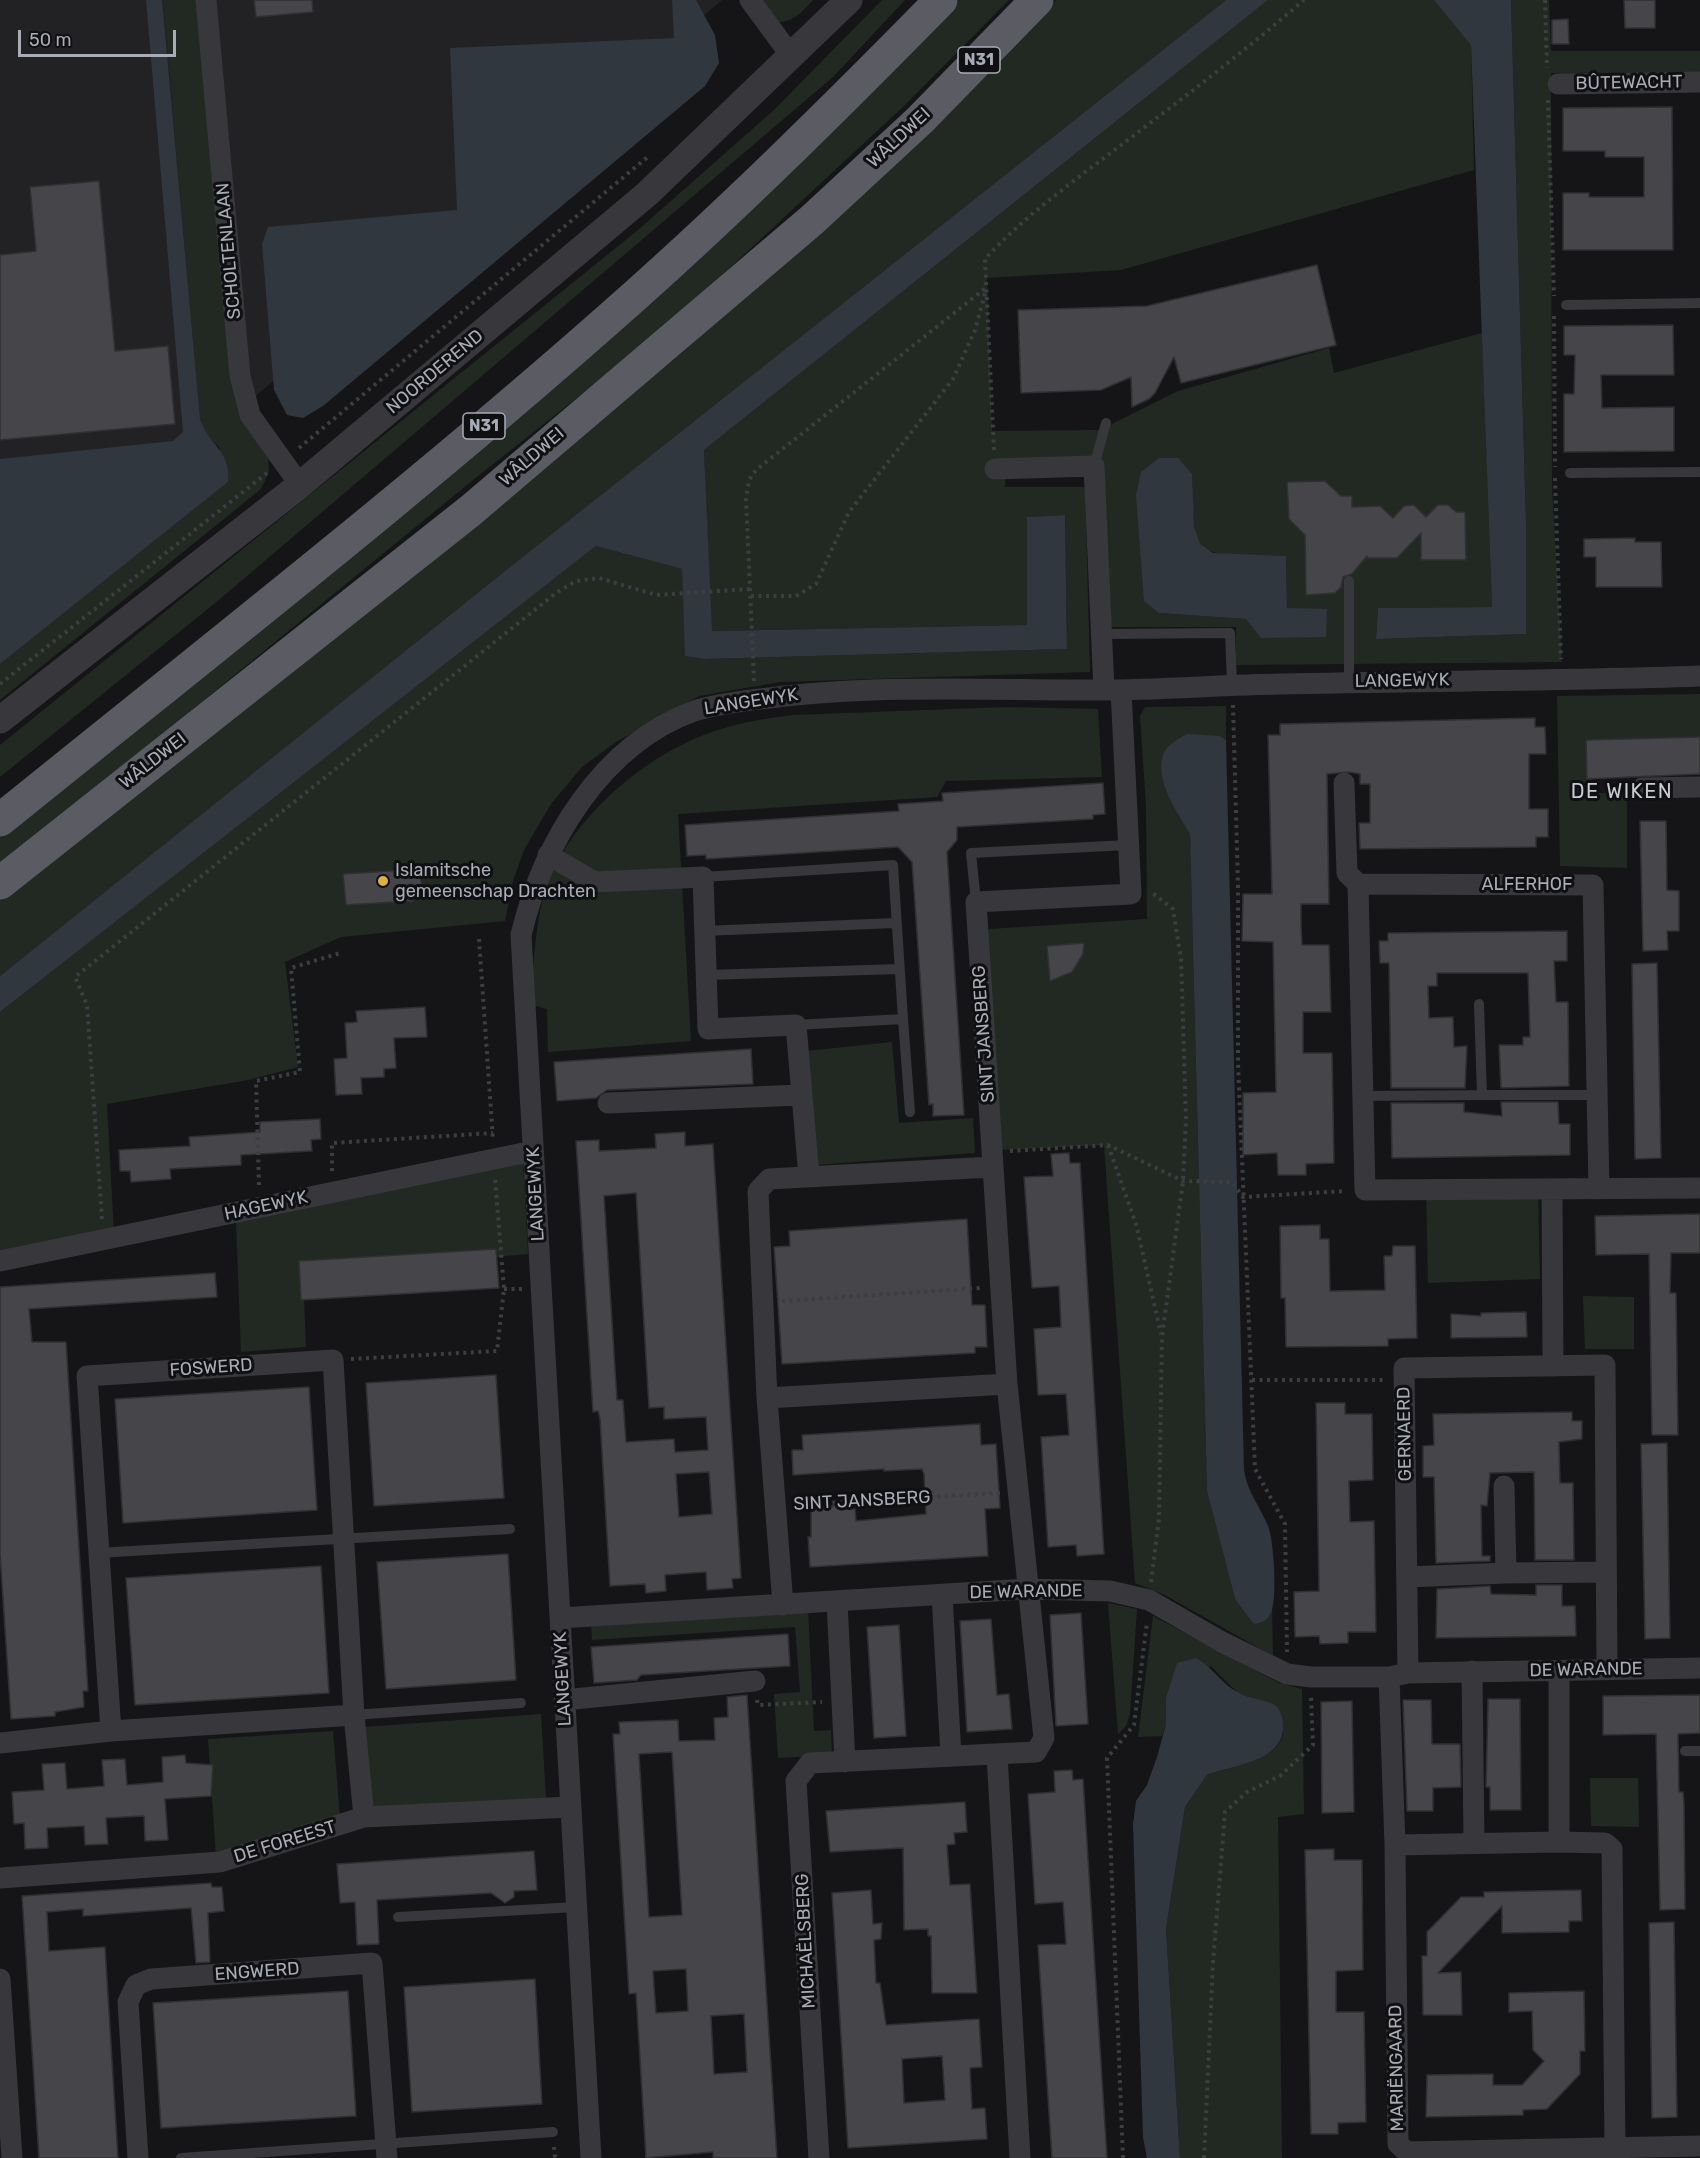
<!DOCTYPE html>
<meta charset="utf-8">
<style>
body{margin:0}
#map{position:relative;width:1700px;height:2158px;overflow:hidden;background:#151517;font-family:Rubik,sans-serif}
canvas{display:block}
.scale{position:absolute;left:18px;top:30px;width:158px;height:27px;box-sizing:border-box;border:3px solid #a9acb6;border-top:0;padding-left:8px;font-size:18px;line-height:21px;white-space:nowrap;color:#a9acb6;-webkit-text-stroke:4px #101012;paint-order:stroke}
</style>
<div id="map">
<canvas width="1700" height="2158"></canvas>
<div class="scale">50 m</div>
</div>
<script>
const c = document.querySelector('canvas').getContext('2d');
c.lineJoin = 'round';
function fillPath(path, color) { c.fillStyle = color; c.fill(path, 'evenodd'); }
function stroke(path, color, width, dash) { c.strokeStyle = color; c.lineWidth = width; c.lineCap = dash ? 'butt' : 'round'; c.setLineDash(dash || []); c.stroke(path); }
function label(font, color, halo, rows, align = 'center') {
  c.font = font + ' Rubik,sans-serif'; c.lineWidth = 6; c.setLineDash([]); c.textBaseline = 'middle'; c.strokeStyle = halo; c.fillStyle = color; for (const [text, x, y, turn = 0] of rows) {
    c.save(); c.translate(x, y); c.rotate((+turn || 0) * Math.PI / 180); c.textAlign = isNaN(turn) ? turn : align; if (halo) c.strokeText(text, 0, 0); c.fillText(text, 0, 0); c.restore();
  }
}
const built = new Path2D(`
 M0,0H722L0,613Z`);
const green = new Path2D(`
 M163,0H196L230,379L234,398L247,426L268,458L269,472L261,489L0,700V664L228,482L219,447L205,433L200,419Z
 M759,0H813C801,13 793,23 775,22Z
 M882,0H905L833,77L220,599L0,777V745L638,230L774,110Z
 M959,0H1009L906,104L664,329L478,476L0,867V835L820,138Z
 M1056,0H1226L505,571L0,976V898L677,357L936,127Z
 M1268,0H1434L1471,44L1474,170L1121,270L987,278L992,431L1100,430L1178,391L1329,348L1334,373L1482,333L1492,607L1378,608L1376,639L1526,634V524L1511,0H1549L1551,51H1700V72L1551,73L1552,487L1562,662L1236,665V627H1107L1101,459H1005V487H1085L1090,672L780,682L699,696L616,742L582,767L551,804L524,850L513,881L505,921L341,937L285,962L298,1067L248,1080L107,1104L114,1234L0,1258V1012L596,546L682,569L686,656L704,659L1067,649L1065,515L1027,517L1028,625L711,631L704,450ZM1192,474C1193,491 1190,531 1200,544C1211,560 1267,555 1286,556L1287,608L1246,619L1159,613Z
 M1700,694V747L1590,749L1593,793H1627V868L1560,866L1557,696Z
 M1226,706V740L1220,736L1162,773L1178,815L1190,833L1207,1491L1235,1599L1270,1616L1272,1607L1273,1656L1165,1595L1135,1583L1104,1145L997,1150L984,935L989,929L1147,919L1146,806L1140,716L1145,707Z
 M1006,707L1098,709L1102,777L946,781L937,797L678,814L691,1041L548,1052L547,1009L530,1004C535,962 534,912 552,873C581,809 654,749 721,729C744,722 768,718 793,715Z
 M892,1042L899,1123L973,1118L975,1153L815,1165L807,1051Z
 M523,1162L528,1254L303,1275L306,1347L241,1352L236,1222Z
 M1426,1187L1538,1190L1540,1279L1428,1283Z
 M1583,1296L1634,1297V1349H1585Z
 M1108,1603L1137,1609L1130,1714L1126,1726L1118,1734Z
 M808,1609L814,1731L831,1730L832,1755L778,1758L774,1694L800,1692L795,1627L592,1640L591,1622Z
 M1153,1616L1279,1683L1302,1689L1304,1814L1278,1817L1282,2158H1180L1166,1929L1185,1807L1207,1775C1229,1767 1285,1760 1283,1729C1282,1721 1278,1713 1276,1706L1238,1693L1211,1666L1166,1698V1724L1162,1736L1138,1737Z
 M541,1714L546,1798L371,1809L364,1727Z
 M333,1731L340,1817L216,1856L208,1739Z
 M1590,1778H1638L1639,1827L1591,1826Z`);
const water = new Path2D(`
 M146,0H162L200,419C209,446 231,450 228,482L0,664V459L173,441L183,432Z
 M672,0H696L715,35L719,63L705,86L323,406L303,418L287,415L274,390L262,244L268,227L457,210L450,48L674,38Z
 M1226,0H1268L704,450L712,631L1027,625V517L1065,515L1067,649L704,659L685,656L682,569L596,546L0,1012V976L505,571Z
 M1434,0H1511L1526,524V634L1376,639L1378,608L1492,607L1471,45Z
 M1159,458H1178L1192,474L1194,527L1200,544L1213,553L1286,556L1287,608L1327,609L1326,637L1261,638L1246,619L1159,613L1144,601L1136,495L1141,472Z
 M1187,734L1220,736L1226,740L1244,1470C1247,1492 1260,1506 1268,1526C1274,1540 1278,1603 1270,1615C1267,1621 1260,1623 1254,1624L1235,1599L1207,1491L1190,834C1177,813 1155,780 1163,755C1166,745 1178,739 1187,734Z
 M1196,1658C1213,1667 1222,1685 1239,1693C1250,1699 1264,1699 1275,1705C1281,1710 1283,1719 1283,1726C1284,1762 1233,1765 1207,1775L1185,1807L1166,1929L1180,2158H1147L1143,2137L1133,1824L1136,1801L1147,1785L1157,1757L1166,1724V1698L1177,1663Z`);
const building = new Path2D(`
 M254,0H312L313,12L256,17Z
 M1624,0H1655V28H1625Z
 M1568,19L1569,44H1552V20Z
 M1672,107L1673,250H1563V193H1589V197H1644V157H1605V151H1563V108Z
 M99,181L115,351L168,346L175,424L0,440V255L36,251L30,187Z
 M1317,265L1336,345L1181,383L1174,357L1155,393L1149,399L1132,407L1131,377L1101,390L1021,393L1018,310L1147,306Z
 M1673,325L1674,375H1601L1602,408L1674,407V451L1564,452V394H1574L1575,355H1564V326Z
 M1325,481L1341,496H1352V507L1380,506L1393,518L1404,506L1414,505L1426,517L1438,505H1448L1456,512H1465L1466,560H1421V533L1397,558H1367V556L1352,574L1343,577L1341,587L1335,593L1306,595L1305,535L1289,519L1287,482Z
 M1635,538V542H1661L1662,587H1596V557H1584V539Z
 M1535,718V727H1545L1546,754H1529V809H1548V837H1536V847L1360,849L1359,823H1370V784H1360V774L1349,772L1327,774L1329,904H1301V924L1302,945H1329L1331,1012H1303V1053H1332L1334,1163L1306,1164V1175H1278L1277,1153L1243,1155V1093L1276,1092L1273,942L1242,941L1243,894H1272L1268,735H1280V724Z
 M1700,737V774L1587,779L1586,740Z
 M1103,783L1105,814L1093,815V819L957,827V840L947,852L964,1115L933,1116V1104L929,1105L912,862L898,847L706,859V855L687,856L685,825L899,811L898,804L943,801L942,793Z
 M1640,821H1666L1667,890L1679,891V931H1667L1668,950L1643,951Z
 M420,869L422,889L412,890L413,901L346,905L343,874Z
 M1567,931V961H1554L1556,1002H1568L1569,1086L1501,1088L1499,1045H1523V1037H1530L1528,973H1437V986H1428L1429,1018L1453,1017L1454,1047L1467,1046L1465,1088H1391L1389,963H1380L1379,941H1388V933Z
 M1084,943L1083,954L1072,972L1050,981L1047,946Z
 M1657,963L1661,1158L1635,1159L1632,964Z
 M425,1007L427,1037L394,1038L396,1068L384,1069V1077L361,1078L362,1094L336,1095L334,1059L347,1058L345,1023L357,1022L356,1011Z
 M751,1049L753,1084L607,1090L596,1098L557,1101L554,1062Z
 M1501,1102H1558L1559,1124H1570V1155L1392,1158L1391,1103H1464V1112L1502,1116Z
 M320,1119L321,1139L311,1140L312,1151L241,1155V1165L170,1169L171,1179L131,1182L130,1171H120L119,1150L190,1146L189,1137L260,1132V1122Z
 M685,1132V1146L713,1144L741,1578L732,1579L733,1588L707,1590L706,1572L665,1575L666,1591L646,1593L645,1584L610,1586L600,1419L598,1411L593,1412L576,1141L599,1140V1151L656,1148L655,1134ZM636,1193L649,1408L664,1407V1419L706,1417L708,1450L675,1452L674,1439L626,1442L623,1400H617L604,1196ZM709,1472L712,1514L679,1517L676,1474Z
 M1069,1153L1070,1163H1080L1104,1554L1077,1556L1076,1545L1048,1547L1041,1437L1069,1435L1066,1394L1038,1395L1034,1329L1061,1327L1059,1286L1032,1288L1024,1177L1053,1176L1051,1154Z
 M1700,1214V1253H1671L1670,1293H1676L1678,1435H1652L1649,1254L1596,1255L1595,1216Z
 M967,1219L972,1305H985L987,1347H975V1353L782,1364L774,1247L790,1246L789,1231Z
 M1320,1225V1239H1329L1330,1291L1385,1290L1384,1256H1392L1393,1246H1415L1417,1338L1388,1339V1346L1286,1347L1285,1298H1281L1280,1226Z
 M496,1249L499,1288L301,1300L299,1261Z
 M215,1273L217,1297L29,1309L32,1342H66L88,1691H83L84,1707L55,1712V1716L11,1719L0,1554V1287Z
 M1526,1312L1527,1337L1451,1338V1314L1481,1316V1313Z
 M496,1375L504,1498L374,1506L366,1383Z
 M309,1387L317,1510L123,1523L115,1399Z
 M1316,1403H1345V1414H1372L1373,1480L1349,1481L1350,1522L1374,1521L1376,1632H1348V1643L1320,1644L1319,1636L1295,1637L1294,1592L1319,1591Z
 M1572,1412V1421H1582V1439L1559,1442L1560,1483H1573L1574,1560H1535L1534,1472L1490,1473L1487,1506L1481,1505L1482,1556H1490V1561L1436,1563L1434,1477H1423V1446L1434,1445L1433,1414Z
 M980,1424L981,1445L996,1444L1000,1508L985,1509L988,1556L810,1567L808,1537H811V1507L846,1505V1509H855L856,1521L926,1514L924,1474L922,1469L884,1471V1469L793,1475L792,1450H803L802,1435Z
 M1667,1443L1670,1638L1645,1639L1641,1444Z
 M508,1554L516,1680L386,1689L377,1562Z
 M321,1566L329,1693L135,1705L126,1578Z
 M1536,1585H1562V1606H1575L1576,1636L1436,1638L1437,1589L1490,1586L1491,1594L1536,1595Z
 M1081,1613L1088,1724L1056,1726L1050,1615Z
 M991,1619L997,1695L1009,1694L1012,1729L967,1732L960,1621Z
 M899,1625L906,1736L874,1738L867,1627Z
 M788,1634L790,1666L641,1675L637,1680L594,1683L591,1647Z
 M747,1695L777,2158H713V2152L646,2158L636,1993L629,1994L613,1734H620L619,1722L678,1720L679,1741L715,1740L714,1718L728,1717L727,1697ZM672,1752L682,1915L649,1917L639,1754ZM686,1969L688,2011L656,2013L653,1971ZM744,2014L747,2072L714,2074L711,2016Z
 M1700,1695V1733L1678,1734L1679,1792H1683L1684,1804L1685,1909L1660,1910L1656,1734L1603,1735V1696Z
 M1488,1699H1520L1521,1810H1490V1787H1486Z
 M1403,1700H1431L1432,1744H1460L1461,1787L1433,1788V1811H1407Z
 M1352,1701L1354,1812L1322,1813L1321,1702Z
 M185,1755L186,1763L213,1765L211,1796L165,1799L168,1840L145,1841L144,1816L106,1818L108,1844L85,1845L84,1826L47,1828L48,1848L25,1849L24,1823L14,1824L12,1792L44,1790L42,1764L65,1763L67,1789L104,1786L102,1760L125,1759L127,1785L163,1782L162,1757Z
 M1072,1770L1073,1780L1083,1779L1107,2158H1052L1038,1945L1066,1944L1063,1902L1035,1904L1028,1794L1055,1792L1054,1771Z
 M965,1802L967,1832L954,1833L955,1844L947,1845L950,1885L970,1884L977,1993H932L931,1936H928V1929L904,1930L903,1848L830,1852L826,1811Z
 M1334,1849V1860H1362L1363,1970L1336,1971V2012H1364L1366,2122L1338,2123V2134H1311L1305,1850Z
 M534,1851L537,1890L514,1891V1897L505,1903L491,1893L377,1900L379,1944L357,1945L355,1902L340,1903L337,1864Z
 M211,1883L212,1887H222L224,1911L208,1913L210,1962L196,1963L191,1908L83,1916V1909L47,1912L49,1951L105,1947L118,2158H39L22,1896Z
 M871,1890L873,1924L882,1923L881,1939L874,1940L876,1983H880L886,2025L979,2019L982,2067L970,2068L972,2109L985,2108L987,2139L848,2148L832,1893ZM942,2056L945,2100L904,2103L902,2059Z
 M1581,1890L1582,1921H1569V1932L1502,1933V1906L1438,1973L1461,1972L1462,2015H1423L1422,1956H1427V1932L1461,1897H1484V1892Z
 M1674,1922L1677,2117L1652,2118L1649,1923Z
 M535,1979L542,2104L412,2112L404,1987Z
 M348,1991L356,2116L161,2128L153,2003Z
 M1584,1991L1585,2051H1580V2074L1547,2109L1523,2110V2115L1426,2117L1427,2075L1493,2074V2085H1522L1544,2061L1533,2050L1532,2011L1509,2012V1993Z`);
const path = new Path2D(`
 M1545,0L1547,68
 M1548,100L1554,296
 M1554,316L1555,467
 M299,448L650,155
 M994,450L985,259C1026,214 1077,179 1125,142C1186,96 1246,50 1304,0
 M1555,478L1561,659
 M751,596H796L816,584L849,512L953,379L975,330L986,290
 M754,681L746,499L749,480L756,470L987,287
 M0,684L267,473
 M1233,705L1238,885V1063L1255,1469L1285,1524L1287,1652
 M479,939L493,1140
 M1108,1145L1136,1224L1161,1334
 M1010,1151L1108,1145L1183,1181L1232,1182L1243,1197L1346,1191
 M332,1171V1143L493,1133
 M259,1185L256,1081L300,1072L291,968L340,953
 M102,1219L87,1005L75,977L556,593L576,581L599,578L656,595L750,589
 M504,1289H522
 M782,1301L981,1288
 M351,1359L497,1351L504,1289L495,1178
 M1252,1380H1385
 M795,1505L1000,1493
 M1151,1582L1159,1518L1162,1337L1183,1181L1186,1119L1181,959L1173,909L1151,892
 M757,1700L758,1705L822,1702
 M554,2147L555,2158
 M1123,2158L1107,1758L1134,1725L1147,1622
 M1204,2158L1213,1962L1225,1812L1247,1792L1280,1776L1313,1745L1311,1697`);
const service = new Path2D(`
 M1566,305L1700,303
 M1094,466L1106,423
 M1570,473L1700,472
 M1102,634L1230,633L1232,685
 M1349,682V581
 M703,877L893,865L903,1019L796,1025
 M976,902L971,853L1128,845
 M704,931L895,923
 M706,975L899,969
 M1479,1004L1482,1095H1598
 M903,1019L910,1112
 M1363,1096L1482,1095
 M97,1553L510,1529
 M354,1715L521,1703
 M1685,1751H1700
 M398,1917L576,1907
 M181,2158L553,2132`);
const minor = new Path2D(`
 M206,0L240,376L250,415L300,485
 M750,0L792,57
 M1558,84L1700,82
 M995,469L1094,466L1104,690
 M1344,783L1347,873L1358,884
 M1642,788L1700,787
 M548,855L595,882L703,877L708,1029L796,1025L809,1177
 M608,1103L800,1095
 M1552,1189L1553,1366
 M1599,1189L1593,885L1358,884L1365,1190L1700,1188
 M0,1261L533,1151
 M767,1398L1007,1384
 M1506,1573L1606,1572
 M1407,1577L1506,1573L1504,1486
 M942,1595L951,1756
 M837,1602L845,1762
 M783,1605L767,1398L758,1191L769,1179L992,1167
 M560,1618L1027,1589L1110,1591L1149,1600L1222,1642L1287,1674L1311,1677H1389L1408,1673L1700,1668
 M1472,1671L1474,1843
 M1559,1671V1842
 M1408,1673L1404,1368L1605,1365L1607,1669
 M1389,1677L1395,1845L1398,2144L1407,2152L1700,2146
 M564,1700L755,1681
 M111,1731L87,1376L333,1360L354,1715L364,1817
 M0,1743L111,1731L354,1715
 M997,1755L1020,2158
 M1395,1845L1559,1842L1605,1843L1612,1849L1615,2148
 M0,1878L220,1862L364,1817L570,1807
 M0,1979L12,2158
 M138,2158L128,2002L136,1985L151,1979L372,1963L387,2158
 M591,2158L521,935C543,843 601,745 694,711C722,702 756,700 785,696C888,685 994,690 1098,690C1159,690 1220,685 1281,684C1421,681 1561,681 1700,676
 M819,2158L796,1781L810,1763L1036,1752L1044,1738L1007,1384L976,902L1131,894L1121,690`);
const tertiary = new Path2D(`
 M0,720L300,485L647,194L849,0`);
const trunk = new Path2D(`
 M0,820C205,654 413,492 611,317C726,216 834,109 941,0
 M0,883L470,511L812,220L920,120L1037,0`);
const markers = [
 [383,881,6,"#dfb045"]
];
const shields = [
 [979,60,42],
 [484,426,42]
];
const shieldNames = [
 ["N31",979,60],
 ["N31",484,426]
];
const streetNames = [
 ["BÛTEWACHT",1629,83,-1],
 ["WÂLDWEI",899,138,-43],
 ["SCHOLTENLAAN",229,251,-95],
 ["NOORDEREND",435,372,-40],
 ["WÂLDWEI",532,457,-41],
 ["LANGEWYK",1402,681,-1],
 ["LANGEWYK",751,702,-9],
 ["WÂLDWEI",153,761,-38],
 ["ALFERHOF",1527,885],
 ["SINT JANSBERG",984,1034,-94],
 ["LANGEWYK",536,1194,-93],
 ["HAGEWYK",266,1206,-12],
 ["FOSWERD",211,1368,-4],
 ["GERNAERD",1405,1434,-91],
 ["SINT JANSBERG",862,1501,-3],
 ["DE WARANDE",1026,1592,-1],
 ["DE WARANDE",1586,1670,-1],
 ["LANGEWYK",563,1679,-93],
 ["DE FOREEST",285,1842,-17],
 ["MICHAËLSBERG",806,1941,-93],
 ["ENGWERD",257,1972,-4],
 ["MARIËNGAARD",1397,2068,-91]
];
const poiNames = [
 ["Islamitsche",395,871],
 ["gemeenschap Drachten",395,892]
];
const neighbourhoodNames = [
 ["DE WIKEN",1622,792]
];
fillPath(built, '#222224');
fillPath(green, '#222923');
fillPath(water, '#30373e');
fillPath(building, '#45454a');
stroke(building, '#303033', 1.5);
stroke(path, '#3d3e42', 4, [3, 4.5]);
stroke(service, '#37373c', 10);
stroke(minor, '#37373c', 21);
stroke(tertiary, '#37373c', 27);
stroke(trunk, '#5b5c63', 33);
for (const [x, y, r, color] of markers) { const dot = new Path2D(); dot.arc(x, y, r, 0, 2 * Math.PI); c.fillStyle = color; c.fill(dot); stroke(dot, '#101012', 2); }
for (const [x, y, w] of shields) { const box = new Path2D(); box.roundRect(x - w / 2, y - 13, w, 26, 4.5); c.fillStyle = '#101012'; c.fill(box); stroke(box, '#a9acb6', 1.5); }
label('bold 16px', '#a9acb6', null, shieldNames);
label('18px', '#a9acb6', '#101012', streetNames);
label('18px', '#a9acb6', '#101012', poiNames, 'left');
c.letterSpacing = '1.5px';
label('20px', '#c9cbd2', '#101012', neighbourhoodNames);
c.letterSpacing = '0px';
</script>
